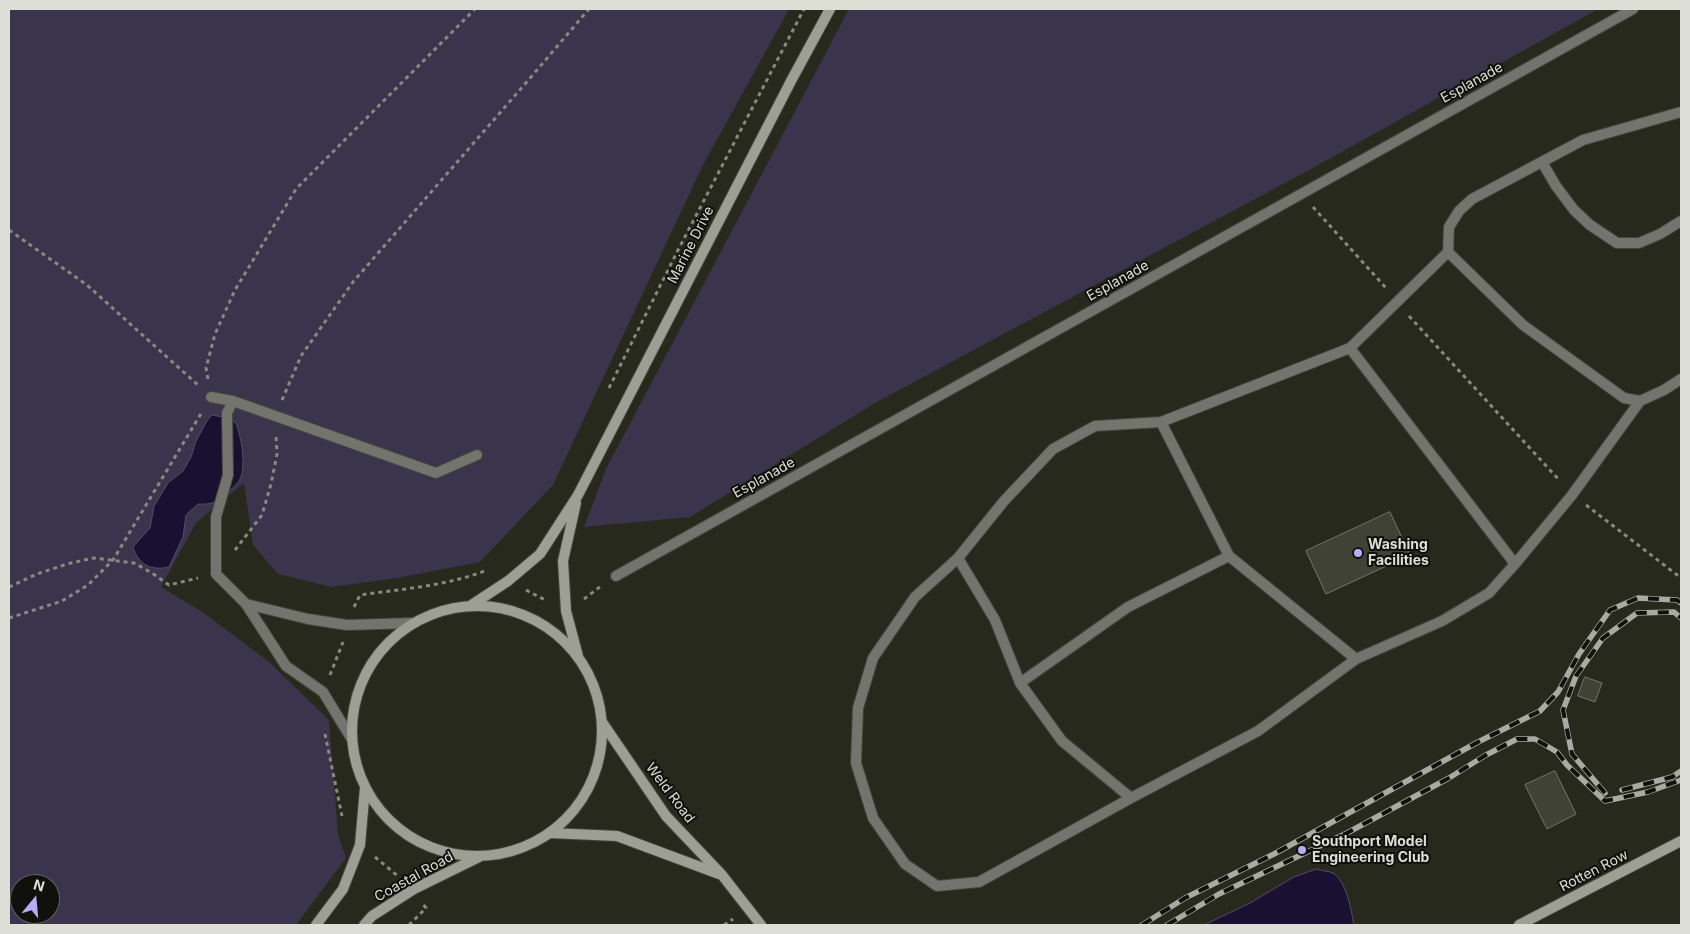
<!DOCTYPE html>
<style>
body{margin:0}
#map{position:relative;width:1690px;height:934px;overflow:hidden;background:#27291d;font-family:Inter,sans-serif}
canvas{display:block}
.frame{position:absolute;inset:0;border:10px solid #ddded6;pointer-events:none}
.north{position:absolute;left:10px;top:874px;width:50px;height:50px;box-sizing:border-box;background:#10110c;border:1px solid #62635d;border-radius:50%;rotate:17deg;font-size:14px;font-weight:700;line-height:20px;text-align:center;color:#ddded6}
.north::after{content:'';display:block;margin:auto;width:18px;height:22px;background:#b9abf7;clip-path:polygon(50% 0,100% 100%,50% 72%,0 100%)}
</style>
<div id="map">
<canvas width="1690" height="934"></canvas>
<div class="frame"></div>
<div class="north">N</div>
</div>
<script>
const c = document.querySelector('canvas').getContext('2d');
c.lineJoin = 'round';
function fillPath(path, color) { c.fillStyle = color; c.fill(path, 'evenodd'); }
function stroke(path, color, width, dash) { c.strokeStyle = color; c.lineWidth = width; c.lineCap = dash ? 'butt' : 'round'; c.setLineDash(dash || []); c.stroke(path); }
function label(font, color, halo, rows, align = 'center') {
  c.font = font + ' Inter,sans-serif'; c.lineWidth = 4; c.setLineDash([]); c.textBaseline = 'middle'; c.strokeStyle = halo; c.fillStyle = color; for (const [text, x, y, turn = 0] of rows) {
    c.save(); c.translate(x, y); c.rotate((+turn || 0) * Math.PI / 180); c.textAlign = isNaN(turn) ? turn : align; if (halo) c.strokeText(text, 0, 0); c.fillText(text, 0, 0); c.restore();
  }
}
const green = new Path2D(`
 M9,9H789L703,165L553,485L480,562L397,578L332,587L278,574L253,545L244,483L196,523L161,587L204,613L268,661L329,720L338,835L346,858L296,925H9ZM20,884H50V914H20Z
 M849,9H1598L1311,169L875,403L690,517L584,527L606,469Z`);
const water = new Path2D(`
 M212,415L228,418L236,423C241,438 245,457 242,473C241,481 234,487 228,492C217,502 213,505 198,504L186,515L183,537L169,567C152,571 138,565 133,547L150,528L154,506L168,483L183,471L191,457L196,441L207,421Z
 M1317,869C1321,871 1329,871 1333,873C1347,882 1351,910 1354,925H1204L1250,903L1294,877Z`);
const building = new Path2D(`
 M1390,512L1410,555L1326,594L1306,551Z
 M1585,677L1602,683L1595,702L1578,696Z
 M1555,771L1576,814L1547,829L1525,785Z`);
const path = new Path2D(`
 M1313,207L1386,288
 M9,230L87,285L198,385
 M1409,316L1560,481
 M208,379L206,368L215,334L235,290L296,189L475,9
 M609,388L677,252L804,9
 M282,400L301,356L353,282L531,77L589,9
 M1586,505L1681,578
 M235,550L262,515L271,484L277,454L276,435
 M9,587L37,574L67,564L93,558L134,563L152,573L169,585L198,578
 M526,590L547,601
 M584,599L601,586
 M354,607L360,595C402,589 447,586 487,570
 M9,618L62,601L88,585L113,560L202,412
 M330,675L343,642
 M325,734L342,816
 M375,857L399,877
 M409,925L426,908L423,904
 M724,925L733,919`);
const lane = new Path2D(`
 M1542,162L1556,186L1574,210L1590,225L1617,243H1639L1660,234L1681,221
 M1448,252L1523,325L1624,398L1640,401L1664,390L1681,379
 M1350,348L1515,564L1489,593L1442,621L1356,659L1258,731L1131,798L979,882L937,886L905,864L873,818L856,763L858,708L873,658L915,597L958,558L1004,501L1053,449L1095,426L1161,422L1350,348L1448,252L1449,227L1459,211L1472,199L1583,140L1681,112
 M211,397L233,401L436,473L477,455
 M1161,422L1229,556L1356,659
 M216,517L228,475L227,413L233,401
 M958,558L995,620L1020,683L1062,741L1131,798
 M1515,564L1572,495L1640,401
 M1020,683L1128,607L1229,556`);
const street = new Path2D(`
 M216,517V574L246,604L286,666L323,692L351,738
 M616,576L1633,9
 M246,604L308,619L347,625L412,623`);
const secondary = new Path2D(`
 M576,503L563,561L566,611L578,656
 M470,606L508,581L540,554L578,495L791,81L830,9
 M352 731a125 125 0 1 1 250 0a125 125 0 1 1-250 0Z
 M602,722L666,816L722,875L761,925
 M550,833L617,836L719,874
 M316,925L343,889L360,845L365,788
 M364,925L372,916L414,889L479,857
 M1519,925L1681,841`);
const rail = new Path2D(`
 M1622,790L1672,777L1681,771
 M1605,793L1572,754L1563,710L1576,676L1603,638L1637,613L1674,612L1681,618
 M1142,925L1185,898L1274,854L1478,742L1540,711L1558,692L1579,654L1610,610L1638,598L1677,600L1681,603
 M1167,925L1219,894L1347,833L1449,778L1486,755L1517,739H1535L1557,752L1567,765L1605,801L1648,792L1681,780`);
const markers = [
 [1358,553,5,"#b9abf7"],
 [1302,850,5,"#b9abf7"]
];
const streetNames = [
 ["Esplanade",1472,83,-29],
 ["Marine Drive",691,245,-63],
 ["Esplanade",1118,281,-29],
 ["Esplanade",764,478,-29],
 ["Weld Road",670,793,53],
 ["Rotten Row",1594,871,-27],
 ["Coastal Road",414,877,-29]
];
const poiNames = [
 ["Washing",1368,545],
 ["Facilities",1368,561],
 ["Southport Model",1312,842],
 ["Engineering Club",1312,858]
];
fillPath(green, '#3a354d');
fillPath(water, '#191032');
stroke(water, '#544e63', 1);
fillPath(building, '#3f4235');
stroke(building, '#747768', 1);
stroke(lane, '#44463b', 12);
stroke(street, '#44463b', 12);
stroke(secondary, '#44463b', 12);
stroke(path, '#888a80', 3, [4, 4]);
stroke(lane, '#73746e', 10);
stroke(street, '#73746e', 10);
stroke(secondary, '#9d9f95', 10);
stroke(rail, '#a9aaa1', 5.5);
stroke(rail, '#10110c', 4, [11]);
for (const [x, y, r, color] of markers) { const dot = new Path2D(); dot.arc(x, y, r, 0, 2 * Math.PI); c.fillStyle = color; c.fill(dot); stroke(dot, '#10110c', 2); }
label('14px', '#ddded6', '#10110c', streetNames);
label('bold 14px', '#ddded6', '#10110c', poiNames, 'left');
</script>
